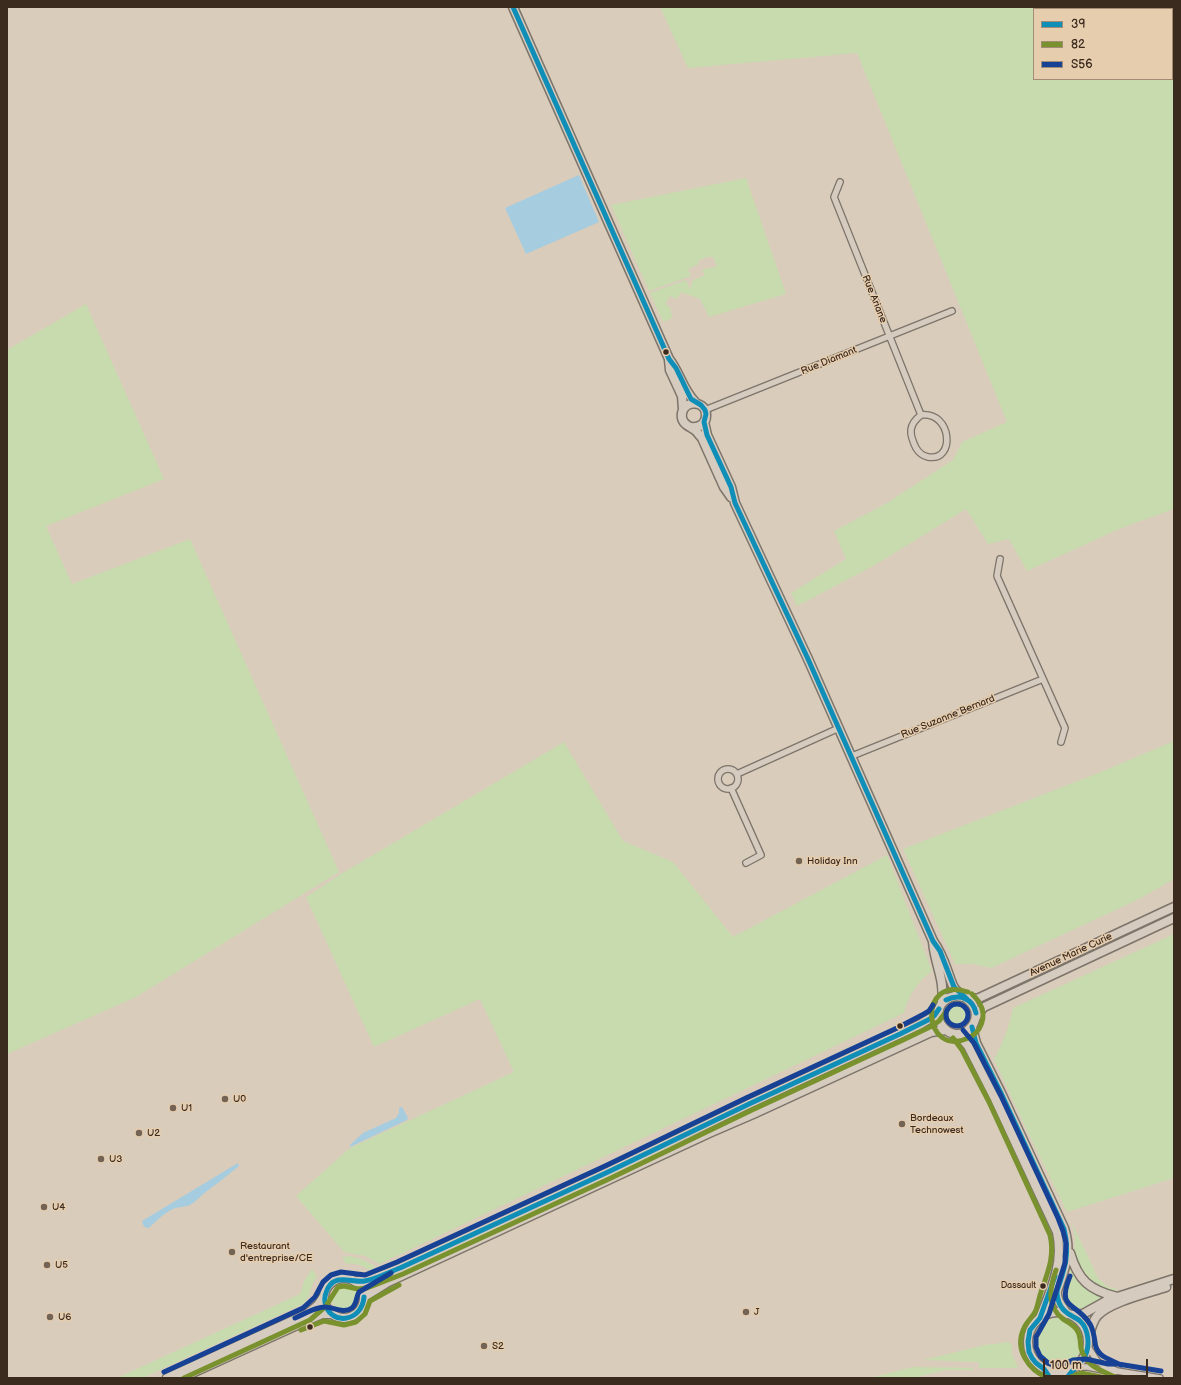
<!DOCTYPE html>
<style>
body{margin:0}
#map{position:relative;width:1181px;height:1385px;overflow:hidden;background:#d9ccbb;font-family:"Balsamiq Sans",sans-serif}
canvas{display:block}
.frame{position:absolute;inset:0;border:8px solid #3b2a1e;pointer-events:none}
.legend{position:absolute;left:1033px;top:8px;width:140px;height:72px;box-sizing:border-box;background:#e6cdae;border:1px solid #a28c74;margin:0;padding:5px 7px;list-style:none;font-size:12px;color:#3b2a1e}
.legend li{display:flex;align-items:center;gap:8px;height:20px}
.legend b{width:20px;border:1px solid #a28c74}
.scale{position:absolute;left:1043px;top:1359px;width:105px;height:18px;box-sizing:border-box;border:2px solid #3b2a1e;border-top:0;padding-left:5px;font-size:12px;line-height:14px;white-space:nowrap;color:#3b2a1e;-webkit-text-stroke:3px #e6cdae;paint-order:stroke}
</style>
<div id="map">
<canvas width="1181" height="1385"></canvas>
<div class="frame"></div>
<ul class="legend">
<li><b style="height:5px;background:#0f8fb8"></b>39</li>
<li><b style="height:5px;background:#79922d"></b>82</li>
<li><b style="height:5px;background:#164194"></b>S56</li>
</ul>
<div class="scale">100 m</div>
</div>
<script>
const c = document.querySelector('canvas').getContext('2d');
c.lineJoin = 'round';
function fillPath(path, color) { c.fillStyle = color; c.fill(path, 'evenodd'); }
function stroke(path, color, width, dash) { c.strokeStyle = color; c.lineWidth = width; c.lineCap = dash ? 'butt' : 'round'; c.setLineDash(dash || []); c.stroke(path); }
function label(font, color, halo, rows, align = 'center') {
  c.font = font + ' "Balsamiq Sans",sans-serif'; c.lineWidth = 3; c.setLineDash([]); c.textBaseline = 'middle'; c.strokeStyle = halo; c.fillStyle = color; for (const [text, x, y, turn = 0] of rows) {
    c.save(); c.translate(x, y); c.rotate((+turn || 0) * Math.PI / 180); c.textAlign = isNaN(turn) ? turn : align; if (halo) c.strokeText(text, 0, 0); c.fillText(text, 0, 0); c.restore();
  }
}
const green = new Path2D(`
 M660,7H1174V509L1119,529L1027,571L1009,539L988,544L966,509L875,565L797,606L791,593L846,559L834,531L887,503L953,460L962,442L1007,422L857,53L688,68ZM1034,9H1172V79H1034Z
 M746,178L786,294L709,317L700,299L681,292L677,299L670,296L665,304L670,307L672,318L663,322L650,293L686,280L690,289L693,280L705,275L702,270C708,267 711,269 717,266L713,257H707L698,261L699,264L688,269L691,276L649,291L611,205Z
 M86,304L164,479L46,526L72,584L190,539L339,872L136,997L7,1054V350Z
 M1174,741V879L1139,899L991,968L972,964H955L903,849L1096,774Z
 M564,742L623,841L673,862L733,937L887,855L932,971C919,980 907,997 904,1013L380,1264L365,1256L344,1252L296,1196L350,1148L514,1072L480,999L374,1047L306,897L341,874Z
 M1174,934V1178L1067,1212L1023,1122L994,1059C1004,1041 1009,1027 1013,1008Z
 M944 1015a13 13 0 1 1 26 0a13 13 0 1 1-26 0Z
 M1072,1223L1098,1278L1108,1287L1118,1289L1107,1293L1091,1286L1074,1259L1075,1238Z
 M350,1256L361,1259L375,1266L371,1271C362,1266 356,1262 346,1264L342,1257Z
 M1071,1266C1076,1281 1090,1287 1102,1296C1094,1307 1075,1317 1065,1304V1301L1064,1295L1071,1273L1069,1272Z
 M312,1269L317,1277C308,1288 313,1297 301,1305L142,1378H117L300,1294L304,1281Z
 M332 1298a13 13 0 1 1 26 0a13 13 0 1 1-26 0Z
 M1034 1342a24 24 0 1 1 48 0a24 24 0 1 1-48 0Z
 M1009,1342L1012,1345C1011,1354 1013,1358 1018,1366L1016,1368H979V1362L923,1360L985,1345Z
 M913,1367L973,1368V1370H945L913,1378H869Z`);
const water = new Path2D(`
 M579,175L599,222L526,254L505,208Z
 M402,1107L408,1118L407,1120L350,1147V1145L363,1133L396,1118L399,1113V1108Z
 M238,1163L239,1166C228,1175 218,1183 207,1191C202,1194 198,1200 193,1203C187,1208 180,1206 173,1209C164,1213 156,1221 149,1228L144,1227L142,1221Z`);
const street = new Path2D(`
 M840,182L834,197L921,415C908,425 909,434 916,448C919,453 923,456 928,457C956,462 952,411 921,415
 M705,410L952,311
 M1000,559L997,576L1065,728L1061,742
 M852,756L1043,679
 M718 779a10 10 0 1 1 20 0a10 10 0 1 1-20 0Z
 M737,774L839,728
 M731,788L761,855L746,863
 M1088,1347L1098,1362L1117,1371
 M1076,1367H1088L1113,1372L1117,1371L1160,1378`);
const secondary = new Path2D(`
 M513,7L669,359C680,373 683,391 696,403
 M669,360L670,370L682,396L683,409
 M704,422L707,435L731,487L735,503L808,659L933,941C944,956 946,969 953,986C958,996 972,998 975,1010C977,1016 975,1023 971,1027C953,1049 923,1015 947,999C957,992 968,1001 979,998L1174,907
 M691,427C699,428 706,424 706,416C707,401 685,399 682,413C680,424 690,426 696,431C698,433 700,436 702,438L724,487L731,497
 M933,942C935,965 945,979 942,1003
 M976,1017L980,1011L984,1007L1174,918
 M972,1027L976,1043L1001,1093L1064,1228C1072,1252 1065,1268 1057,1291C1056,1300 1062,1306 1067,1314
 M958,1034L968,1046L995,1099L1057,1232C1064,1263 1051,1290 1040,1318
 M1070,1253C1078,1280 1089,1290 1117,1297
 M324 1298a20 20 0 1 1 40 0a20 20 0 1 1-40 0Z
 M355,1281H367L400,1268L608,1172L749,1104L919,1025L934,1016L939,1010
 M364,1297L388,1282L709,1133L753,1114L931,1032L946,1030
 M1028 1342a30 30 0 1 1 60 0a30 30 0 1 1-60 0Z
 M1072,1315L1083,1314L1108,1300L1174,1279
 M1088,1339C1090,1332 1092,1322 1097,1316C1109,1302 1148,1293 1166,1287
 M167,1378L307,1314L318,1305L324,1296
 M181,1378L308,1320L322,1314H332`);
const bus1 = new Path2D(`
 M513,7L669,359L676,368L691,399L701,405L705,410L706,414L704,422L707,435L731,487L735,503L808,659L933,941L940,951L954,987L967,999
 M946,1000C960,993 973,999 976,1013
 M972,1027L976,1043L1001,1093L1064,1229C1070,1253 1065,1268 1057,1291C1057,1302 1062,1311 1072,1316C1075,1318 1078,1319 1080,1321C1089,1329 1090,1346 1085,1356C1080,1364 1072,1370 1067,1378
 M364,1297C362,1323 329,1326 325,1302C324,1297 326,1292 328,1288C336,1273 352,1283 365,1281C377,1279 389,1272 400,1268L608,1172L749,1104L900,1034L928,1020L934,1016L939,1009
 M1050,1378L1044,1369L1036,1363L1032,1358L1029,1352L1028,1342L1030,1330L1040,1318L1055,1276`);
const bus2 = new Path2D(`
 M968,992C916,974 923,1059 968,1038C981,1033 987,1016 980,1004C978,1000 975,997 972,994
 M953,1038L962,1050L989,1102L1050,1235C1055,1256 1048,1272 1041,1292C1039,1298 1038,1304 1036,1310C1033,1317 1027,1321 1024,1328C1014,1349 1028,1370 1048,1378
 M1056,1270C1050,1287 1046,1306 1063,1319C1068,1322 1074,1325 1077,1330C1081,1336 1080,1342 1081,1348C1085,1366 1101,1370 1115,1377
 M301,1330L324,1321L344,1325L356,1322L365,1314L370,1301L399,1285
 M184,1378L310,1320L326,1306L338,1287L344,1286L358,1289L367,1288L403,1274L611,1178L752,1110L903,1040L932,1026L939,1021L945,1013
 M1068,1378L1081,1373L1106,1378`);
const bus3 = new Path2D(`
 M946 1015a11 11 0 1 1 22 0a11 11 0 1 1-22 0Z
 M963,1030L974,1043L1001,1096L1058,1218L1063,1231L1066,1243L1065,1263L1049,1314L1036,1337V1347L1040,1356L1048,1363L1058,1366L1073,1360L1086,1359L1108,1364H1118L1161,1371
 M1070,1276C1056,1311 1076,1301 1090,1324C1093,1329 1094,1335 1095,1342C1096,1357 1110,1359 1121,1365
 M295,1318C305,1314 314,1307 325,1307C333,1307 344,1314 352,1308C357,1304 356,1297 359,1292L391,1273
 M164,1372L303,1308L315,1297L323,1282L331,1275L341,1272L365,1275L397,1262L605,1166L746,1098L897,1028L924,1014L929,1011L933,1005`);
const markers = [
 [666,352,3.5,"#3b2a1e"],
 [799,861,4,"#726355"],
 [900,1026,3.5,"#3b2a1e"],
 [225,1099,4,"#726355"],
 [173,1108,4,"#726355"],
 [902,1124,4,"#726355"],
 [139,1133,4,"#726355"],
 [101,1159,4,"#726355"],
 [44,1207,4,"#726355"],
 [232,1252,4,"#726355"],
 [47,1265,4,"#726355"],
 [1043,1286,3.5,"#3b2a1e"],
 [746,1312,4,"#726355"],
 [50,1317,4,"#726355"],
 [310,1327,3.5,"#3b2a1e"],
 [484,1346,4,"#726355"]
];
const busNames = [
 ["Dassault",1036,1286]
];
const streetNames = [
 ["Rue Ariane",874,299,68],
 ["Rue Diamant",829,361,-22],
 ["Rue Suzanne Bernard",948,717,-22],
 ["Avenue Marie Curie",1071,955,-25]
];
const poiNames = [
 ["Holiday Inn",807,861],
 ["U0",233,1099],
 ["U1",181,1108],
 ["Bordeaux",910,1118],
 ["Technowest",910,1130],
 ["U2",147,1133],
 ["U3",109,1159],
 ["U4",52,1207],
 ["Restaurant",240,1246],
 ["d'entreprise/CE",240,1258],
 ["U5",55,1265],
 ["J",754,1312],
 ["U6",58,1317],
 ["S2",492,1346]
];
fillPath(green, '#c8dbae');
fillPath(water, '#a6cce0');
stroke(street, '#7d746a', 8);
stroke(secondary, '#7d746a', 11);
stroke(street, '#d5cbbf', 5.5);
stroke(secondary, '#d5cbbf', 8);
stroke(bus1, '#0f8fb8', 5);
stroke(bus2, '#79922d', 5);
stroke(bus3, '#164194', 5);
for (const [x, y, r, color] of markers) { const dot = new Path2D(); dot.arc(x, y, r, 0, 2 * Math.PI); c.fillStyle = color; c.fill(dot); stroke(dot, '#e6cdae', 1.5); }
label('9px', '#3b2a1e', '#e6cdae', busNames, 'right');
label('10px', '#3b2a1e', '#e6cdae', streetNames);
label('10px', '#3b2a1e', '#e6cdae', poiNames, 'left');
</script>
